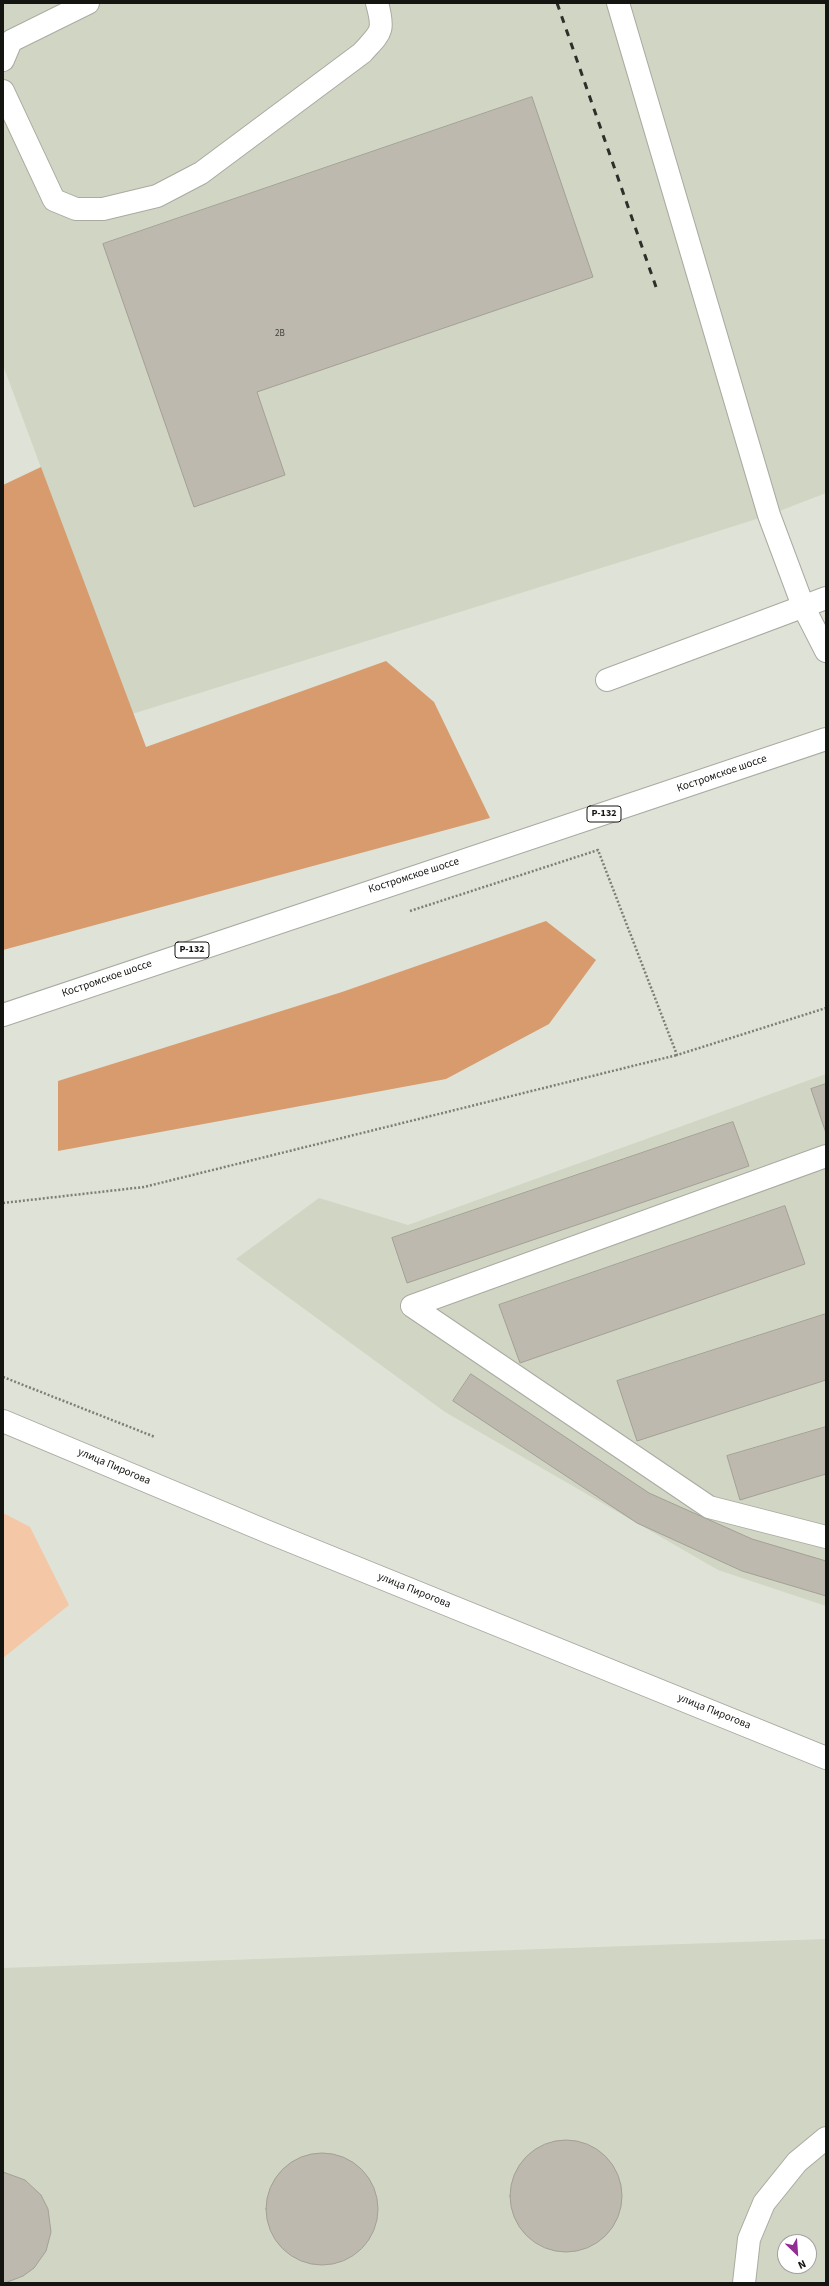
<!DOCTYPE html>
<meta charset="utf-8">
<style>
body{margin:0}
#map{position:relative;width:829px;height:2286px;overflow:hidden;background:#dfe2d6;font-family:"Source Sans 3",sans-serif}
canvas{display:block}
.frame{position:absolute;inset:0;border:4px solid #141511;pointer-events:none}
.north{position:absolute;left:777px;top:2234px;width:40px;height:40px;box-sizing:border-box;background:#fff;border:1px solid #a1a1a0;border-radius:50%;rotate:155deg;font-size:11px;font-weight:700;line-height:16px;text-align:center;color:#141511}
.north::after{content:'';display:block;margin:auto;width:14px;height:18px;background:#922d94;clip-path:polygon(50% 0,100% 100%,50% 72%,0 100%)}
</style>
<div id="map">
<canvas width="829" height="2286"></canvas>
<div class="frame"></div>
<div class="north">N</div>
</div>
<script>
const c = document.querySelector('canvas').getContext('2d');
c.lineJoin = 'round';
function fillPath(path, color) { c.fillStyle = color; c.fill(path, 'evenodd'); }
function stroke(path, color, width, dash) { c.strokeStyle = color; c.lineWidth = width; c.lineCap = dash ? 'butt' : 'round'; c.setLineDash(dash || []); c.stroke(path); }
function label(font, color, halo, rows, align = 'center') {
  c.font = font + ' "Source Sans 3",sans-serif'; c.lineWidth = 3.5; c.setLineDash([]); c.textBaseline = 'middle'; c.strokeStyle = halo; c.fillStyle = color; for (const [text, x, y, turn = 0] of rows) {
    c.save(); c.translate(x, y); c.rotate((+turn || 0) * Math.PI / 180); c.textAlign = isNaN(turn) ? turn : align; if (halo) c.strokeText(text, 0, 0); c.fillText(text, 0, 0); c.restore();
  }
}
const built = new Path2D(`
 M3,3H826V493L769,515L646,554L132,714L3,365Z
 M826,1074V1606L718,1570L445,1412L236,1259L319,1198L408,1225Z
 M826,1939V2283H3V1968ZM785,2242H809V2266H785Z`);
const green = new Path2D(`
 M3,1513L30,1527L69,1605L3,1658Z`);
const forest = new Path2D(`
 M41,467L146,747L386,661L434,702L490,818L3,950V485Z
 M546,921L596,960L549,1024L446,1079L58,1151V1081L342,992Z`);
const building = new Path2D(`
 M532,97L593,277L257,392L285,475L194,507L103,244Z
 M826,1084V1133L811,1089Z
 M733,1122L749,1166L407,1283L392,1238Z
 M785,1206L805,1264L520,1363L499,1305Z
 M826,1314V1380L637,1441L617,1381Z
 M471,1374L649,1493L752,1539L826,1561V1596L742,1571L637,1523L453,1401Z
 M826,1427V1474L740,1500L727,1456Z
 M510 2196a56 56 0 1 1 112 0a56 56 0 1 1-112 0Z
 M266 2209a56 56 0 1 1 112 0a56 56 0 1 1-112 0Z
 M3,2172L25,2180L41,2195L48,2209L51,2232L46,2251L34,2268L23,2276L5,2283H3Z`);
const path = new Path2D(`
 M410,911L598,850L677,1055L826,1008
 M3,1203L144,1187L677,1055
 M3,1377L155,1437`);
const minor = new Path2D(`
 M618,3L769,515L803,606L826,651
 M3,60L11,41L88,3
 M3,91L54,200L76,209H103L157,196L201,173L362,53C381,32 385,32 377,3
 M607,680L826,598
 M826,1156L412,1306L709,1507L826,1537
 M3,1421L268,1532L826,1758
 M744,2283L749,2239L764,2203L797,2162L826,2138`);
const highway = new Path2D(`
 M3,1015C277,921 552,832 826,739`);
const rail = new Path2D(`
 M557,3L656,287`);
const numberNames = [
 ["2В",280,334]
];
const shields = [
 [604,814,34],
 [192,950,34]
];
const shieldNames = [
 ["Р-132",604,814],
 ["Р-132",192,950]
];
const streetNames = [
 ["Костромское шоссе",722,774,-19],
 ["Костромское шоссе",414,876,-18],
 ["Костромское шоссе",107,979,-19],
 ["улица Пирогова",114,1467,23],
 ["улица Пирогова",414,1591,22],
 ["улица Пирогова",714,1712,22]
];
fillPath(built, '#d1d5c3');
fillPath(green, '#f4c7a6');
fillPath(forest, '#d79b6e');
fillPath(building, '#bdb9ae');
stroke(building, '#a4a095', 1);
stroke(minor, '#a9aba1', 24);
stroke(highway, '#a9aba1', 24);
stroke(path, '#7d7f77', 2.5, [2, 2]);
stroke(minor, '#fff', 22);
stroke(highway, '#fff', 22);
stroke(rail, '#2e2f2a', 3, [7, 7]);
label('9px', '#3e3e38', null, numberNames);
for (const [x, y, w] of shields) { const box = new Path2D(); box.roundRect(x - w / 2, y - 8, w, 16, 3); c.fillStyle = '#fff'; c.fill(box); stroke(box, '#141511', 1); }
label('bold 10px', '#141511', null, shieldNames);
label('11px', '#141511', '#fff', streetNames);
</script>
